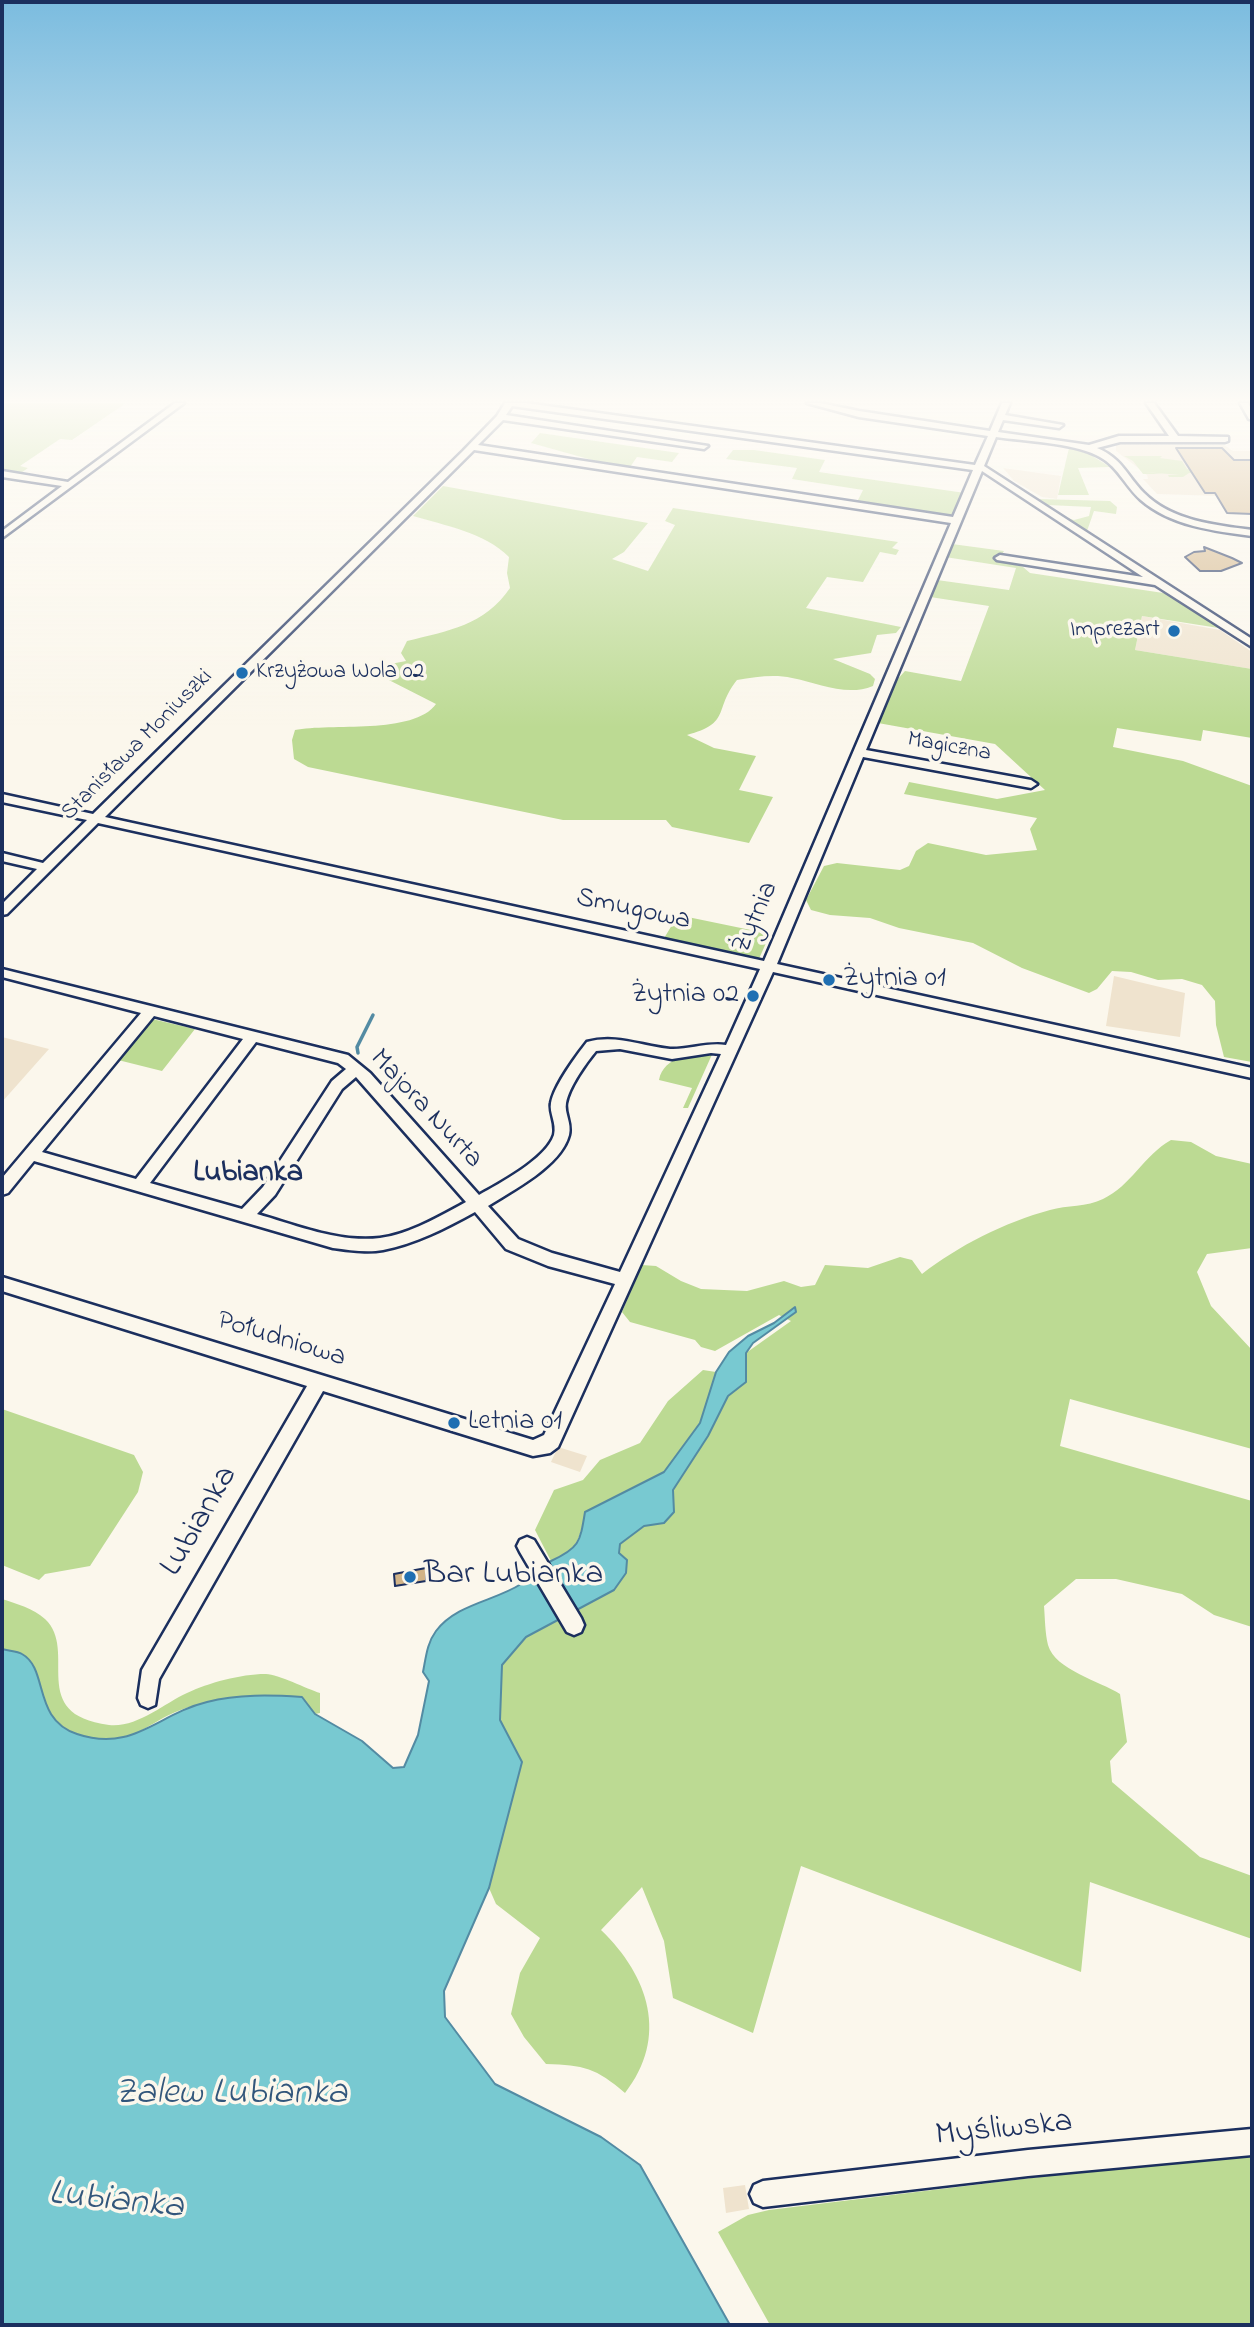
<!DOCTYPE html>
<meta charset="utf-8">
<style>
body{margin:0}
#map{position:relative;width:1254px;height:2327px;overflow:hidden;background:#fbf7ec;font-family:"Indie Flower",sans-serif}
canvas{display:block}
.frame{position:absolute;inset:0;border:4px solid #1b2f5e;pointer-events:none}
</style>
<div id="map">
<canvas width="1254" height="2327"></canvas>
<div class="frame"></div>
</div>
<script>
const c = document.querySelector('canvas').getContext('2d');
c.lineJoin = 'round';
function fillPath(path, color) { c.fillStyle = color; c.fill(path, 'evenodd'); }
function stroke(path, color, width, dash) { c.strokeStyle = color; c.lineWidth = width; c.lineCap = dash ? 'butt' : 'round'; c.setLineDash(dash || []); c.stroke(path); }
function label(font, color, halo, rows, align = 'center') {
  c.font = font + ' "Indie Flower",sans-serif'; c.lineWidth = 7; c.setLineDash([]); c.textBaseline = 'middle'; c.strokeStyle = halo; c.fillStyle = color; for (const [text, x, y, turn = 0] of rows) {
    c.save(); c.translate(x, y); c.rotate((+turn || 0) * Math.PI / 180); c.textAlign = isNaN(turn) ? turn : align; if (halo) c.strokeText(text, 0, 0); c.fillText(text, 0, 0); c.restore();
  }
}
const built = new Path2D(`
 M1116,444L1224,445L1233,451H1252V497L1157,494L1143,479H1148L1147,475L1116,451Z
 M1003,468L1061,476L1057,499L1042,497L1014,481Z
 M1142,616L1220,630L1252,652V669L1135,650Z
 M1114,976L1185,993L1180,1037L1106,1026Z
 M2,1037L49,1049L2,1102Z
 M558,1447L587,1456L580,1472L551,1462Z
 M745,2185L749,2209L726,2213L723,2188Z`);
const green = new Path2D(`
 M2,403H126L72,440L60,439L20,466L28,468L18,475L2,472Z
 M540,433L679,453L672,462L637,457L628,470L531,443Z
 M1069,448L1089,454L1110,467L1078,468L1089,495H1058Z
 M733,450H754L825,460L819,472L965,493L952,517L856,504L863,490L792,479L797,468L726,459Z
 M1124,456H1162L1160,458L1182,461L1187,469L1205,472L1189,473L1183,477H1169L1168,475H1180L1145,472L1162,474H1143L1133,461Z
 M443,486L648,523L624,552L612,559L648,571L675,525L665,521L673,508L898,542L892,548L899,550L896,555L880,552L863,582L827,577L806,608L901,627L896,633L877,635L871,653L833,659L870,674L875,679L873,686C846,697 819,683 792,678C774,674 756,677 737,680C713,710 732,723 687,735L714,748L756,756L739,790L773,797L749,843L672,827L666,820H563L308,767L294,759L292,740L295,730C330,723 414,735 436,704L379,675L380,666L406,661L401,653L407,641C448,631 485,625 510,588L507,573L509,557C484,532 446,526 413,516Z
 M1039,499L1110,501L1117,507L1116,514L1094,511L1087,531L1065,517L1074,520L1089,516L1091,507L1048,505Z
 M952,544L1004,551L999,560L1023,567L1030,573L1170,594L1225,629L1142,616L1135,650L1252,669V738L1203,730L1201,741L1117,728L1113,747L1183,761L1252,786V1062L1224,1057L1216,1025L1215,1001L1202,985L1182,979L1158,980L1131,972L1112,971L1097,989L1089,993L1022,968L973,943L899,928L870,918L830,915L811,910L806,900L824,866L837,863L900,870L909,866L916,851L928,843L986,855L1037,850L1030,829L1037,818L904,794L909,782L997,799L1045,790L995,744L878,723L895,682L905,671L961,681L989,606L930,597L937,580L1009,590L1016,568L945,557Z
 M678,915L770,934L758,961L663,940Z
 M152,1019L195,1029L162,1071L118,1060Z
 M714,1050L688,1108H683L692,1088L659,1080C664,1055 693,1055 714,1050Z
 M1171,1140L1191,1142L1216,1156L1252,1164V1248L1207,1254L1197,1272L1211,1306L1252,1350V1449L1070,1399L1060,1446L1252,1501V1627L1214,1615L1182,1594L1116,1579H1076L1044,1606C1045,1618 1045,1633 1048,1645C1055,1670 1100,1681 1120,1694L1127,1742L1110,1761L1112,1782L1200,1857L1252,1876V1939L1090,1882L1081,1972L801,1866L753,2033L673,1998L664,1941L642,1887L601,1930C649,1976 669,2037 625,2093C596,2068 584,2065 546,2064L524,2037L511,2014L520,1973L540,1938L496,1904L489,1888L522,1762L500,1720L502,1665L526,1637L614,1590L620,1544L644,1526L664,1523L673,1490L708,1436L728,1396L746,1382V1353L791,1321L779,1315L715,1351L701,1347L695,1340L630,1322L622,1312L642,1265L656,1266L681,1281L701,1289L747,1291L784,1281L801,1287L815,1285L825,1265L868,1268L900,1257L912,1260L922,1274C958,1246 1005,1222 1050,1210C1067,1205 1087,1207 1103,1199C1131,1186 1144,1155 1171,1140Z
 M703,1370L716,1372L700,1423L664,1472L585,1512C581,1536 576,1555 551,1561L535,1530L554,1490L583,1480L600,1460L640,1443L668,1401Z
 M2,1409L134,1455L143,1472L138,1492L90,1566L45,1574L39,1580L2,1565Z
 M2,1599C17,1604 33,1608 45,1619C79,1651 26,1714 109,1725C137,1728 163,1704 187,1693C208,1683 241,1674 265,1674C276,1673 307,1689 320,1693V1713L315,1714L302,1697C263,1695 223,1696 186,1708C143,1722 131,1753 77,1734C32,1719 48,1669 22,1654C17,1651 8,1651 2,1649Z
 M1252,2151V2325H770L718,2232L748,2215L769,2210Z`);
const water = new Path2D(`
 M795,1307L796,1312L753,1343L746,1353V1382L728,1396L708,1436L673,1490L674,1512L664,1523L644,1526L620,1544L619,1553L627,1560L626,1573L614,1590L526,1637L502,1665L500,1720L522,1762L489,1888L444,1991L445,2017L495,2084L601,2137L640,2165L730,2325H2V1649C8,1651 17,1651 22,1654C49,1669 32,1719 77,1734C133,1753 157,1714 207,1702C238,1694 271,1695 302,1697L315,1714L362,1741L393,1768L404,1767L418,1735L429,1681L423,1672C426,1657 427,1643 436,1631C456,1604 495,1601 521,1584C531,1577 540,1566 551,1561C579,1548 580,1543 585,1512L664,1472L700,1423L716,1372L729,1352L748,1336L774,1323Z`);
const stream = new Path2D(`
 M358,1053L357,1047L373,1015`);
const building = new Path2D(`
 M1176,448H1222L1234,460H1252V514L1227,513L1215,493H1205Z
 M1204,547L1232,558L1242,563L1221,571H1200L1185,557L1194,552L1205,551Z
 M426,1568V1581L395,1586L394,1574Z`);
const minor = new Path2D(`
 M175,403H184L2,538V531L62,486L2,477V471L68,482Z
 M505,403H526L975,465L988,436L859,417L807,403H820L859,411L990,431L1002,403H1010L1005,415L1063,425L1059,428L1003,420L998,432L1089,445L1119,436H1169L1146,403H1154L1178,436L1228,437V441L1225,442H1120L1097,448C1123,459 1126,475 1144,493C1172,521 1215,525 1252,530V536C1214,531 1171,526 1141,500C1124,485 1118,465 1096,455C1072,443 1024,441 996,437L984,466L1252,639V647L1155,585L997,560L995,558L1000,555L1143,577L982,471L866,750L1031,780L1037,784L1031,788L863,757L777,964L1252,1068V1078L773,972L558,1447L550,1453L533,1456L323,1391L159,1679L155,1705L148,1708L141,1705L138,1698L142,1670L307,1386L2,1291V1277L533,1440L544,1435L615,1284L548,1266L506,1249L475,1212C446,1228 415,1244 383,1250C367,1253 349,1250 333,1248L34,1161L8,1193L2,1195V1178L141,1013L2,977V969L348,1055L370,1073L479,1195C500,1183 546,1159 554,1135C557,1123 549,1113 551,1103C554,1086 576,1056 587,1042C616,1034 641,1046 670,1049C688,1050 707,1042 726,1045L760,969L98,823L7,914L2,915V904L37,869L2,861V853L43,863L87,820L2,802V794L93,814L463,451L497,416ZM512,406L973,470L953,517L478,445L503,420L704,449L708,446L506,415ZM474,450L951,523L764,961L105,817ZM154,1016L243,1039L136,1179L42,1152ZM256,1042L338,1063L346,1069L332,1081L263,1187L242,1209L150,1183ZM620,1049L672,1059L711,1053L721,1054L620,1272L552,1253L518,1239L488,1206C513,1190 561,1166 569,1135C572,1123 564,1113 566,1103C569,1087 586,1063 596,1051ZM356,1077L466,1202C440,1216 410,1234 380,1238C339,1243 296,1225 257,1214L275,1195L342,1089Z
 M1240,403H1248L1252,410V419H1249Z
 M527,1537L534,1540L581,1618L584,1625L581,1632L574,1635L567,1632L520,1552L517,1546L520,1540Z
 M1252,2129V2155L1028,2176L763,2207L754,2203L750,2194L754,2185L763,2181L1028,2150Z`);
const markers = [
 [1174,631,7,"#1f6fb2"],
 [242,673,7,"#1f6fb2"],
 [829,980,7,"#1f6fb2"],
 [753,996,7,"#1f6fb2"],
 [454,1423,7,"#1f6fb2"],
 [410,1577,7,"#1f6fb2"]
];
const farPoinames = [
 ["Imprezart",1160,631],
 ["Krzyżowa Wola 02",256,673,"left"]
];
const farStreetnames = [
 ["Stanisława Moniuszki",138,746,-45],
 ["Magiczna",949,748,10]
];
const streetNames = [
 ["Smugowa",633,911,12],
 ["Żytnia",757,918,-66],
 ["Majora Nurta",425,1110,47],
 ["Południowa",281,1341,17]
];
const poiNames = [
 ["Żytnia 01",843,980],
 ["Żytnia 02",739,996,"right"],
 ["Letnia 01",468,1423]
];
const neighbourhoodNames = [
 ["Lubianka",248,1175]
];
const nearStreetnames = [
 ["Lubianka",201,1522,-60],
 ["Myśliwska",1004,2131,-6]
];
const nearPoinames = [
 ["Bar Lubianka",424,1577]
];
const nearWaternames = [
 ["Zalew Lubianka",231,2096],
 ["Lubianka",116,2203,6]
];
fillPath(built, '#efe3ce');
fillPath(green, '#bcda93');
fillPath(water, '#78c9d1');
stroke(water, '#538ba3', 2);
stroke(stream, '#538ba3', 3.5);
fillPath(building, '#d2b487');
stroke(building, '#1b2f5e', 2);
stroke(minor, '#1b2f5e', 5);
fillPath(minor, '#fbf7ec');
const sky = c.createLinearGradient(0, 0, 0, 728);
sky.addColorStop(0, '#7bbcdf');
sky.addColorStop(0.55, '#fdfbf6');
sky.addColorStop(1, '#fdfbf600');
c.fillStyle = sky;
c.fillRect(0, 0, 1254, 728);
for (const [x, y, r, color] of markers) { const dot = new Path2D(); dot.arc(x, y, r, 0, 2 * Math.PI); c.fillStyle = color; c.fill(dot); stroke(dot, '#fbf7ec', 2.5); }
label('23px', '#1b2f5e', '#fbf7ec', farPoinames, 'right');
label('23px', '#1b2f5e', '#fbf7ec', farStreetnames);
label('28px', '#1b2f5e', '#fbf7ec', streetNames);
label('28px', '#1b2f5e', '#fbf7ec', poiNames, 'left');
label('bold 30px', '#1b2f5e', '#fbf7ec', neighbourhoodNames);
label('33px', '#1b2f5e', '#fbf7ec', nearStreetnames);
label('33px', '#1b2f5e', '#fbf7ec', nearPoinames, 'left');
label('italic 37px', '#32567b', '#fbf7ec', nearWaternames);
</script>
